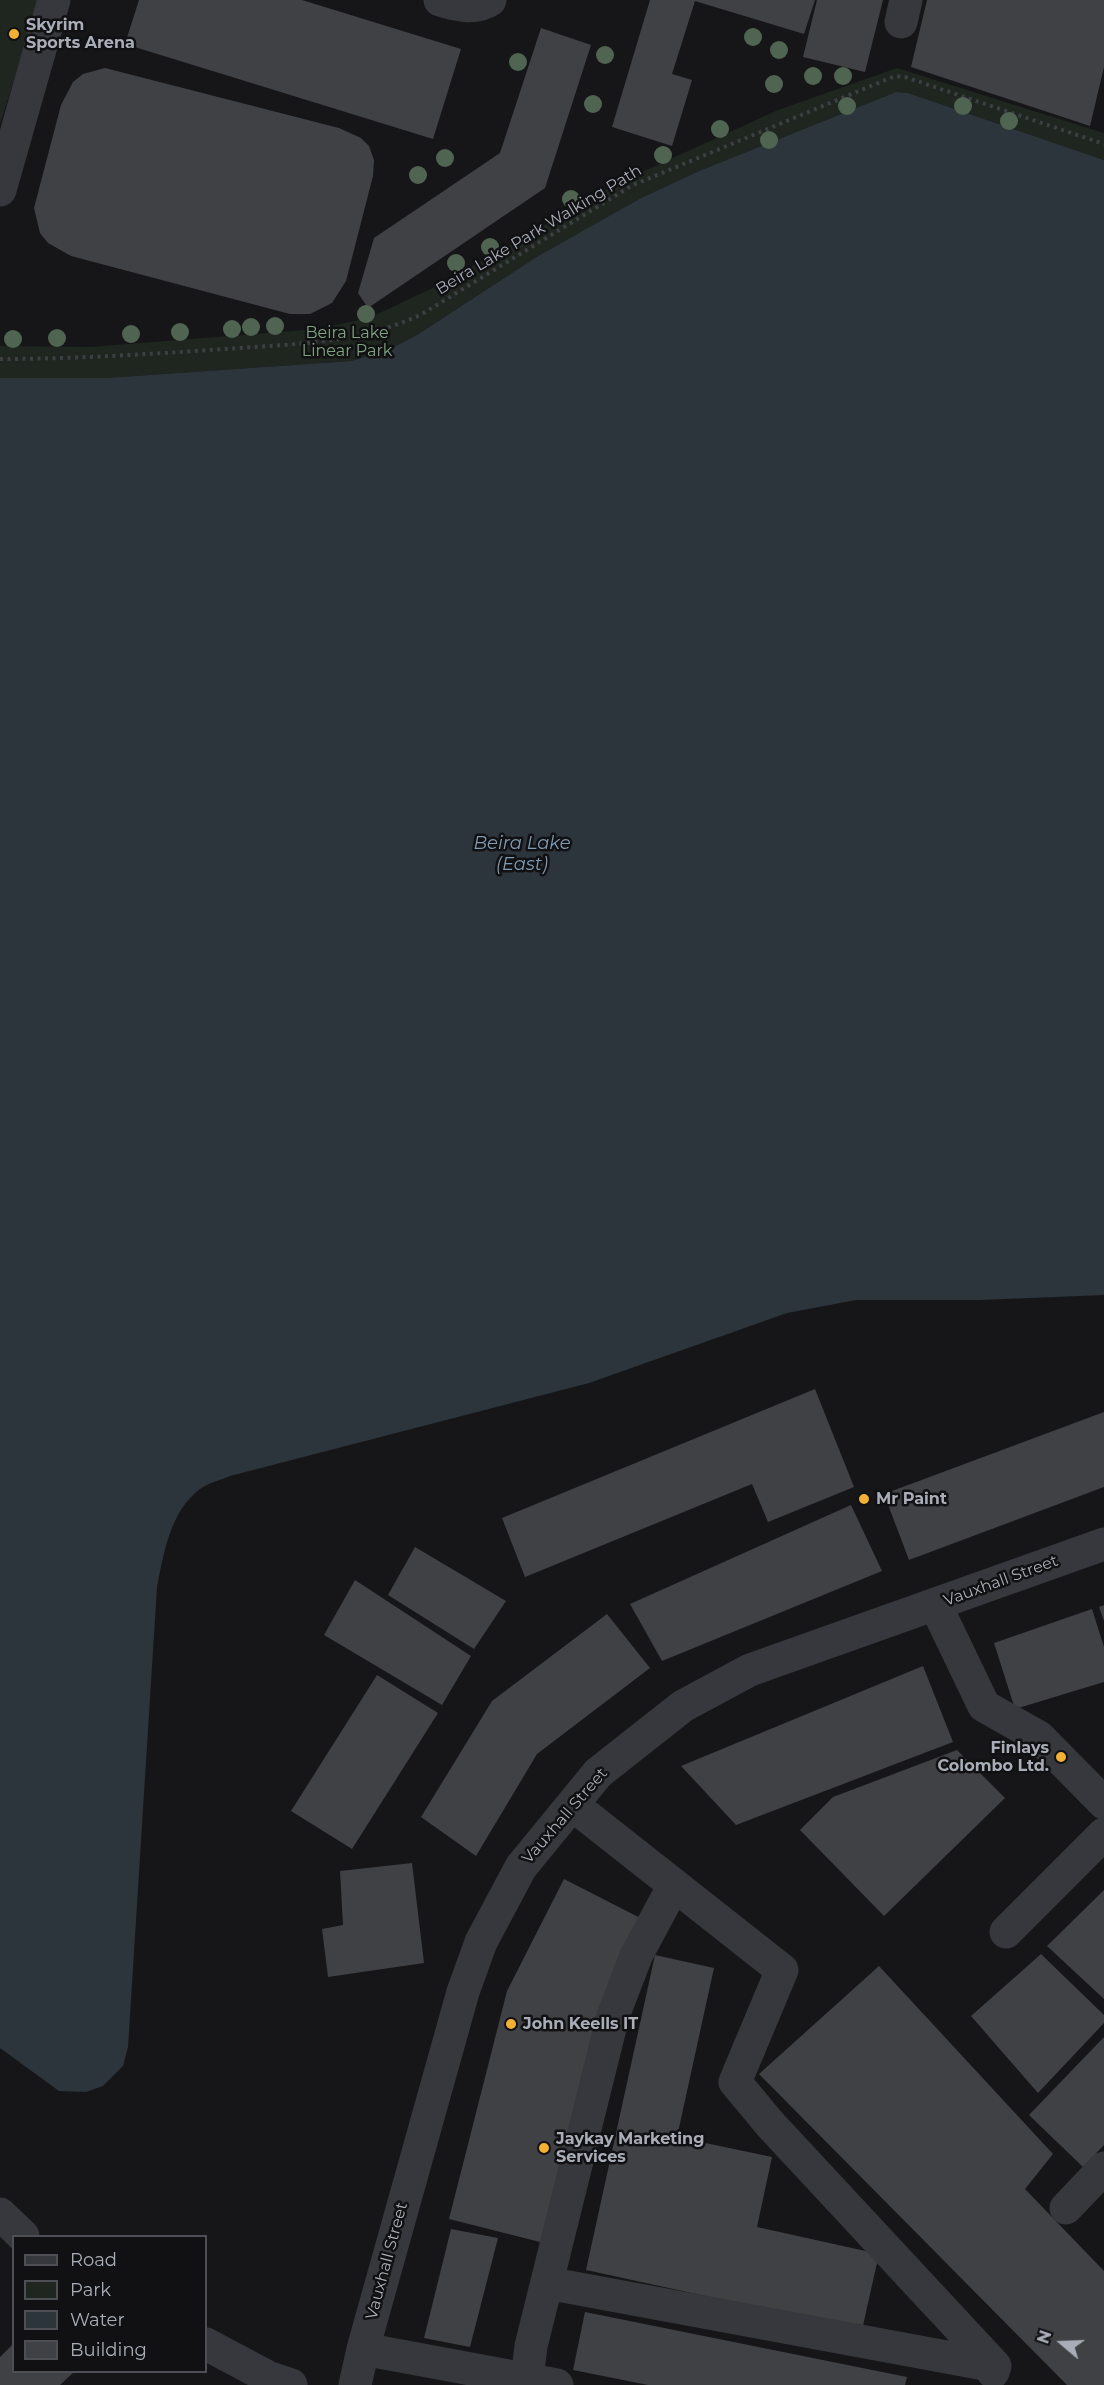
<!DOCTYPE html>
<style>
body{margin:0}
#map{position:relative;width:1104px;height:2385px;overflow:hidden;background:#161618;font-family:Montserrat,sans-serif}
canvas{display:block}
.legend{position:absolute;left:12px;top:2235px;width:195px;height:138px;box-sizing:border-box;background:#111113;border:2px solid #4d4f55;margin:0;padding:8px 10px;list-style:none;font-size:18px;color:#a8adb8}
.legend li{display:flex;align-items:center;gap:12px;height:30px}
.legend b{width:30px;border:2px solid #4d4f55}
.north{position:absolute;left:1032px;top:2313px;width:60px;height:60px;-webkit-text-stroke:4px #111113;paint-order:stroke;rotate:289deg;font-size:16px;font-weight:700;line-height:24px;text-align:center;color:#a8adb8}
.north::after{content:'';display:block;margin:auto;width:21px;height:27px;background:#a8adb8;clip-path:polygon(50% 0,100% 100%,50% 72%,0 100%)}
</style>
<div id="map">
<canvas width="1104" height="2385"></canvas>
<ul class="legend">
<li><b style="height:8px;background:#37383d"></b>Road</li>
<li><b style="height:16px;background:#1e261f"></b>Park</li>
<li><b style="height:16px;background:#2c353c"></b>Water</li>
<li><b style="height:16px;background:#404145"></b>Building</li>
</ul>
<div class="north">N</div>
</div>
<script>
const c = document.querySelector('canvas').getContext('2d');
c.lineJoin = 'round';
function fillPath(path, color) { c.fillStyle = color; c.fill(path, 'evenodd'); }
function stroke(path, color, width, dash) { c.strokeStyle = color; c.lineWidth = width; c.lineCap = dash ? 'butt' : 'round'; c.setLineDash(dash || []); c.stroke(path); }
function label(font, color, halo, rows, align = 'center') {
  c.font = font + ' Montserrat,sans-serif'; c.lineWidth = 5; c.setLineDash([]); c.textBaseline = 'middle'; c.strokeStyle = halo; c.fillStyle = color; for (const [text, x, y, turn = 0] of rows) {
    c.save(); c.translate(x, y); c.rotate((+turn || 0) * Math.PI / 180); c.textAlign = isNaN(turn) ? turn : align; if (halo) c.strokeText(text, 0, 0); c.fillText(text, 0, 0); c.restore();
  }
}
const green = new Path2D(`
 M0,0H40L0,124Z
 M897,68L1104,133V160L908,93L896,92L699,171L641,198L538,256L417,335L390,349L351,361L106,378H0V346L90,347L317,329L369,318L441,284L620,182L778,110Z`);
const water = new Path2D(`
 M896,92L908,93L1104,160V1295L980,1300H856L787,1313L589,1383L230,1476C221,1480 208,1483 200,1489C170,1512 164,1552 157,1587L128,2047L123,2066L103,2086L86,2092L59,2091L0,2048V378H106L351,361L390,349L417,335L538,256L641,198L699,171Z`);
const building = new Path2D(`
 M139,0H302L461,49L433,139L125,44Z
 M650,0H815L804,34L695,1L672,74L692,80L672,146L612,127Z
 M817,0H883L865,72L803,57Z
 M927,0H1104V67L1090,126L911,67Z
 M541,28L591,45L545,188L368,308L358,293L374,238L500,153Z
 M105,68L339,128L361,138L369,146L374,160L373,176L346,281L332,303L310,314H290L71,256L48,243L40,233L34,208L61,105L73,82L83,74Z
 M815,1389L854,1487L768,1522L752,1484L525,1577L502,1518Z
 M1104,1412V1487L909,1560L884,1494Z
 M851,1505L882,1571L662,1661L630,1604Z
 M415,1547L506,1601L474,1649L388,1595Z
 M355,1580L471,1656L442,1705L324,1635Z
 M1104,1605V1621L1099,1607Z
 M1092,1609L1104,1647V1682L1015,1709L994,1643Z
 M607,1614L650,1668L537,1754L476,1856L421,1817L492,1701Z
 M923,1666L953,1742L736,1825L681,1766Z
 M377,1675L438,1713L352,1849L291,1811Z
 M957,1750L1005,1798L884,1916L800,1830L833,1797Z
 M412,1863L424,1963L328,1977L322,1929L343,1925L340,1871Z
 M564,1879L652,1924L544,2243L449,2219L507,1991Z
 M1104,1890V1999L1047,1946Z
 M1041,1954L1104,2015V2023L1038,2093L971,2016Z
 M655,1955L714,1968L677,2137L772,2157L757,2227L879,2254L862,2330L586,2270Z
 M879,1966L1053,2154L1025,2189L1104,2271V2385H1067L759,2074Z
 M1104,2037V2145L1083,2167L1029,2115Z
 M451,2229L498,2238L470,2347L424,2338Z
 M585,2312L907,2377L905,2385H648L573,2370Z
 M14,2343V2372H74L60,2385H0V2357Z`);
const path = new Path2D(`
 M0,359C75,359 150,354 225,349C292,344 360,344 422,314L633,185L895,76L905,77L1104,144`);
const minor = new Path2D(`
 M440,0C456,5 475,10 490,0
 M901,22L906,0
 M0,190L54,0
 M935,1604L984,1706L1039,1737L1104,1803
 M574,1806L782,1970L735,2082L770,2124L995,2366
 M1006,1932L1104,1834
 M1066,2208L1104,2168
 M0,2214L23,2236
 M547,2283L995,2366L993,2372
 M206,2344L270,2378L291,2385
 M363,2349L557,2385
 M527,2379L531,2346L613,2016L636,1956L674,1885
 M355,2385L363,2349L463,1992L481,1942L521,1867L598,1773L683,1706L750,1670L1104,1544`);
const trees = [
 [753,37],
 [779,50],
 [605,55],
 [518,62],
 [813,76],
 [843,76],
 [774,84],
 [593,104],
 [847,106],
 [963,106],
 [1009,121],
 [720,129],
 [769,140],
 [663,155],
 [445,158],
 [418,175],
 [571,199],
 [490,247],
 [456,263],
 [366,314],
 [275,326],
 [251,327],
 [232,329],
 [180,332],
 [131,334],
 [57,338],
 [13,339]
];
const markers = [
 [14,34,6,"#f2b134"],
 [864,1499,6,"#f2b134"],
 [1061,1757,6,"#f2b134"],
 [511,2024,6,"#f2b134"],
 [544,2148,6,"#f2b134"]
];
const poiNames = [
 ["Skyrim",26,25],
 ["Sports Arena",26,43],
 ["Mr Paint",876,1499],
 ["Finlays",1049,1748,"right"],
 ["Colombo Ltd.",1049,1766,"right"],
 ["John Keells IT",523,2024],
 ["Jaykay Marketing",556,2139],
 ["Services",556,2157]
];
const streetNames = [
 ["Beira Lake Park Walking Path",539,230,-31],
 ["Vauxhall Street",1001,1581,-20],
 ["Vauxhall Street",565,1816,-49],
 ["Vauxhall Street",387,2261,-75]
];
const parkNames = [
 ["Beira Lake",347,333],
 ["Linear Park",347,351]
];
const waterNames = [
 ["Beira Lake",522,844],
 ["(East)",522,865]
];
fillPath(green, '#1e261f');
fillPath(water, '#2c353c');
fillPath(building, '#404145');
stroke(path, '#3d3f44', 4, [3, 4.5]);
stroke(minor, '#37383d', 33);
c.fillStyle = '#506452';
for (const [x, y] of trees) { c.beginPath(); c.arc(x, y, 9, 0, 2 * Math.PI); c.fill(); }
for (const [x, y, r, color] of markers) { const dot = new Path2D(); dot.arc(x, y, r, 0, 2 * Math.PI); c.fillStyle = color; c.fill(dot); stroke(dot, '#111113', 2); }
label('bold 16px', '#a8adb8', '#111113', poiNames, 'left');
label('16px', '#a8adb8', '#111113', streetNames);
label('16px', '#7fa381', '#111113', parkNames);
label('italic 18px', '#7f9bb3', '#111113', waterNames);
</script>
